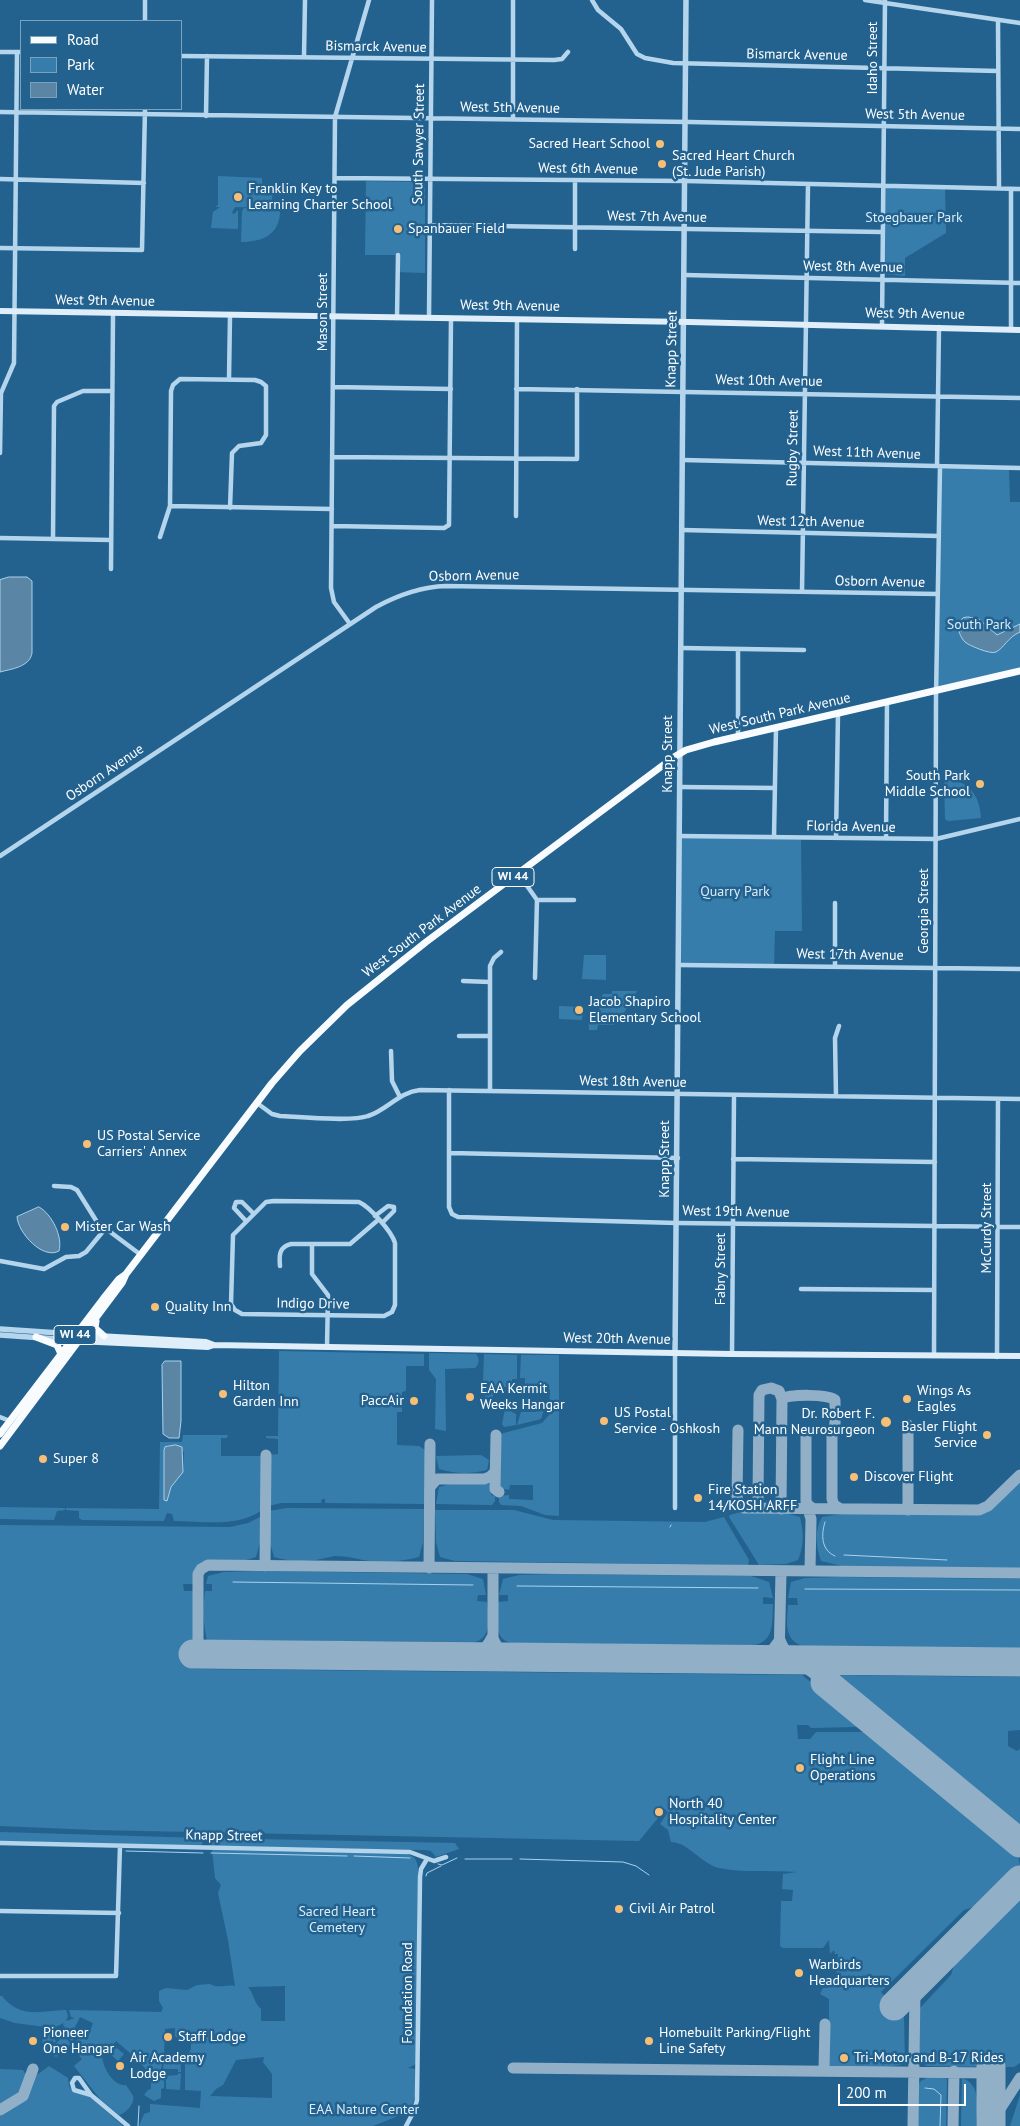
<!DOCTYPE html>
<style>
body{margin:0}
#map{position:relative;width:1020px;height:2126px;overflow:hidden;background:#23628f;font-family:"PT Sans",sans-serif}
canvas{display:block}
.legend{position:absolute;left:20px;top:20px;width:162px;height:90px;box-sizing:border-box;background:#23628f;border:1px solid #7ba1bc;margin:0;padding:6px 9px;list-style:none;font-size:15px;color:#fff}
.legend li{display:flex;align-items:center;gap:10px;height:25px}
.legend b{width:25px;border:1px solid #7ba1bc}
.scale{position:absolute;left:838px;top:2084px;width:128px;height:22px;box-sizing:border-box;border:2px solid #fff;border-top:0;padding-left:6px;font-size:15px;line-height:18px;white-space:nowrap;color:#fff;-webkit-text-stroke:4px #23628f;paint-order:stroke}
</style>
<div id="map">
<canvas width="1020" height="2126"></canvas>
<ul class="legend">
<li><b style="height:6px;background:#f9fcff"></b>Road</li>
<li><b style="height:14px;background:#377dac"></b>Park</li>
<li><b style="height:14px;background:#5b85a4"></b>Water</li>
</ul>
<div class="scale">200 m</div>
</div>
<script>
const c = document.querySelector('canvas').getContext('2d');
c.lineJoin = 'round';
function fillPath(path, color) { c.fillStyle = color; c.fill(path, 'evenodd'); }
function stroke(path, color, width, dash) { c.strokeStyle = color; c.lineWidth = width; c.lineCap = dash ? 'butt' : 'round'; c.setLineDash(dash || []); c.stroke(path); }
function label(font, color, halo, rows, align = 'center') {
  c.font = font + ' "PT Sans",sans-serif'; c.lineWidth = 5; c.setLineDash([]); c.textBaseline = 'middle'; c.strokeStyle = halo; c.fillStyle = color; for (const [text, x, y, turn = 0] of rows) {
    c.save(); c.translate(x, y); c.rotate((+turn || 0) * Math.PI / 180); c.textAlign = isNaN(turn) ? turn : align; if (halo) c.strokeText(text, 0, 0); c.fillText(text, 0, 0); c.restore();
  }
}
const green = new Path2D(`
 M218,176L262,178V189L273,190L271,208L235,207L232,213L234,214L238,210V229L211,228L213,212L220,207H215L218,205Z
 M366,181L422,182L425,184V273L396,272V255H365Z
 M883,186L945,187L946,233L905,258V276L883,274Z
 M244,208L280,209C281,234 263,242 241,242L242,211Z
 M940,466L1009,468L1010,502H1020V671L936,691Z
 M944,780C968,779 980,795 981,818L948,821L945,819Z
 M679,836L801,838L802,931H775L774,966L679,965Z
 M584,955H606V980L582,979Z
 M612,991H637L618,1023L613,1025H598L597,1030H589L588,1015L599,1016V1002L603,994H612Z
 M559,1006L583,1007L582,1020L559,1019Z
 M279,1351L424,1354V1366H406V1391L402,1392V1412H397V1445L419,1446L425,1450V1504L325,1503V1499H322L321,1503H281L269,1506V1455L278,1454V1439L266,1438V1436H278Z
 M429,1353L476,1354C480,1358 479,1365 475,1368L445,1369L446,1431L435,1429L436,1379L429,1370Z
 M484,1354L517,1355V1379H512V1384L508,1385L509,1387H493V1398H485V1382H483Z
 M521,1355H559V1516L545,1515L521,1506L501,1505L499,1502V1496L509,1495V1499L533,1500V1485H510L509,1490L499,1488L500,1434L542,1423L549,1415L550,1389L536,1388V1384L535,1388H525V1378H520Z
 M510,1403L512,1405V1412L516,1414V1425L504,1427L502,1424L506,1404Z
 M537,1407H542L544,1410L541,1419L517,1425L521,1412H536Z
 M183,1435H228L227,1438H221V1456H263L262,1510C237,1528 203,1521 174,1521L172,1514L167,1513L164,1521L82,1520L79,1518V1511L66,1510V1508L159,1509L160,1442H182ZM172,1445L184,1452L183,1472L171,1487L168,1498L164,1499V1450L165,1447Z
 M481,1455L489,1460L487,1470C470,1474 457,1474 439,1469L436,1456Z
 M1020,1479V1568L842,1566L821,1561C816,1546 814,1532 822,1517L855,1512L980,1513L988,1510Z
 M454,1483L491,1484V1495L495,1496V1501L492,1505L436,1504L439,1487Z
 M0,1507L65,1508V1510L57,1511L54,1520L0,1519Z
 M287,1508L424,1509L423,1542L419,1557C403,1561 386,1563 369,1561C357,1559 347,1556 335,1556C328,1557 322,1559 316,1560C301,1562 288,1561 274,1557L270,1543L269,1511Z
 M435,1510H514L553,1520L705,1522L724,1517L749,1560L748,1565L455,1561L440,1557L436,1542Z
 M744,1511L785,1513L800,1517C804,1534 804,1545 798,1560L786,1564L759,1565L729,1517L730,1515Z
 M262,1516L260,1542L256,1557L242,1561L202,1562L195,1570L193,1584H183L184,1591H193V1669L802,1675L862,1725L855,1727L811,1728L808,1725H797L798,1739H810L816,1732H870L1018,1855L1020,1866L982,1904L964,1910L881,1992L904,2017L905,2063C893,2070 845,2066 829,2066V1999L820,1994L823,1988H828L832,1981H836L838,1954H835L834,1950L830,1954L829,1940L823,1948H783L780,1946L781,1901H792L793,1890L782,1889L783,1874L797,1872C773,1870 742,1873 719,1868C700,1863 688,1842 671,1842L668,1830L660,1824L668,1812L661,1806L654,1815L658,1818L639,1841L95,1830L0,1826V1525L230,1527L248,1523Z
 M258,1571L467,1574L483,1579L486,1595H478L477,1601L487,1602C489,1616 492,1639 474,1642L207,1640C203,1624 203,1607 205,1591H212V1584H206L208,1576L224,1572Z
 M555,1574L751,1576L769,1582L773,1598L763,1597V1604H773C772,1622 775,1643 752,1645L511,1643C492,1638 498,1617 498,1602L508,1601V1595H499L503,1579L519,1575Z
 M840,1577L1020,1579V1648L803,1646C783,1640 787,1621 788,1605H798L797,1598H788L791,1582L805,1578Z
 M833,1675L1020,1677V1730L1008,1731V1746L1017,1751L1020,1749V1830Z
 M0,1832L202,1838L203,1842L201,1846L0,1841Z
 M207,1838L455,1843L459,1849L436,1857L431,1851L425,1850L208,1846Z
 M212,1850L407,1854C417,1857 418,1863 418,1873L416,2064L408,2068L415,2069V2096L410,2113L401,2111L398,2116L373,2126H139L144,2114L150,2112V2104L200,2108L201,2091L185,2090V2059L191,2049V2040H181L175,2036V2028L165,2029L164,2056L167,2058L163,2059L160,2075L150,2074L137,2059L116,2041L113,2045L124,2054L118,2061L108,2052L102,2053C101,2065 113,2087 126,2085C128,2088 131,2092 133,2096C135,2104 126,2113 119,2115L100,2099L74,2066L82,2059L71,2047L80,2037L87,2040L93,2023L80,2017L72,2033L76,2035L72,2042L66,2035L69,2032L63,2025L64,2023L53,2028L15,2023L0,2018V1996H2C20,2019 40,2011 66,2010L68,2016L66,2021L75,2018L71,2017L69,2010L161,2012L163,2008L159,2001V1991L166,1988L187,1990L197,1985L210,1984C218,1989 226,1984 235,1986L228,1940L218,1893L221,1885L215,1878ZM285,1986V2021H261V2009C254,2003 254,1994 248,1987ZM264,2057L263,2062L272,2074V2098L210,2096L216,2089L223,2085L236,2060Z
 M1020,1894V2063L1014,2067L926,2066L918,2055L920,2008L951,1975L956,1959Z
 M43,2030L56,2032L60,2037L58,2040L57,2037L54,2038L56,2041L54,2043L52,2040L49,2042L51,2045L47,2053H42Z
 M64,2036L71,2044L56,2057L49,2053L53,2046Z
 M180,2056L181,2072H178V2069H163L164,2059H175Z
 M49,2066L68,2078L69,2086L73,2092L90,2097L123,2126H0V2113L24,2099L34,2077Z
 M0,2069L23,2070L28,2079L22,2094L0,2108Z
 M178,2073L181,2074L180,2090L166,2089V2076L178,2075Z
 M149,2075L164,2076V2088L161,2089V2098L154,2101L144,2095L148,2090L151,2089V2076Z
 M928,2077H943L947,2079L946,2126H917V2087L921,2081Z
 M962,2078C982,2085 977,2108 976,2126H961Z
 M1020,2095V2126H1010Z`);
const water = new Path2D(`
 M9,577H27L32,581V653C30,667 11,669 0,672V580Z
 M968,617L979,619L997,635L1020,624V632C1008,637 1004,648 996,652C991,655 968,645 965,642C960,637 958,630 958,624L963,618Z
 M39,1207C52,1214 63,1237 59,1251C43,1260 18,1233 17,1217Z
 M165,1361H181V1421L179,1438H169L163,1434L162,1365Z
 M176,1445L182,1447L183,1472L171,1487L167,1501L164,1500V1450L165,1447Z`);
const stream = new Path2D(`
 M825,1522C821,1535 821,1550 835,1556
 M670,1527L671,1525
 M844,1555L947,1560
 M233,1582L473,1585
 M517,1586L758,1588
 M805,1589L1020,1590
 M126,1851L203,1853
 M211,1853L347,1856
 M354,1856L410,1858
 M465,1859H512
 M520,1859L623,1862L636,1866L649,1875
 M438,1864L442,1865L457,1858
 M426,1876L427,1873L441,1866
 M925,2088L934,2089L941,2095L940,2126
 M138,2126L139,2106`);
const taxiway = new Path2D(`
 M782,1399C790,1394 829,1394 835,1400V1424L832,1432V1499L834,1505L841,1509
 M738,1430L737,1498L740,1504L744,1508L979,1510L988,1506L1020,1475
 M806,1431V1501L808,1505L814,1509
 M496,1435L495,1489L499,1492
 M430,1487L437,1479H484L490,1477L495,1472
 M750,1508L756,1504L758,1499L759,1395L762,1390L771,1388L779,1391L782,1399L781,1509
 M808,1509L811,1519L810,1571
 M908,1510V1425
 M265,1566L266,1455
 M429,1568L430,1444
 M493,1638C499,1655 511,1655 528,1657
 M780,1640C785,1655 795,1658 809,1660
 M198,1654V1574L201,1569L208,1565L1020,1573
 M458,1657C475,1656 484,1654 492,1637
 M493,1657V1568
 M753,1660L770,1653L779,1641
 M779,1660L781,1572
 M796,1660L825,1682
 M513,2068L991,2073
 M824,2070L825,2024
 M0,2110L23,2096L33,2069
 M991,2123L1020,2078
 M913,2126L915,1990L921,1980
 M953,2126L954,2071`);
const runway = new Path2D(`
 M193,1654L1020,1662
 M825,1682L1020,1843
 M894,2006L1020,1880
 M991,2126V2067`);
const minor = new Path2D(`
 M592,0L598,10L621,29L637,54L645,58L673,63L998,71
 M865,0L1020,23
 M998,20L999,188
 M145,21V0
 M0,52H21
 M181,56L554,60L562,59L568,52
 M304,57L305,0
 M0,112L690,122L1020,129
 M206,116L207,56
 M513,119V0
 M335,178L686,181L1020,189
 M0,179L144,183
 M1011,189V330
 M430,225L883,232
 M0,248L142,250L145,109
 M575,249V181
 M685,275L1020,283
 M397,318L398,255
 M429,318L432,0
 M882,326L885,0
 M229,379L230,316
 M333,387L451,389
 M516,389L1020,398
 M0,453L1,393L14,363L17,52
 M333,457L577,459V389
 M683,460L1020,468
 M937,466L939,327
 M170,506L332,509
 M516,516L517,319
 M332,526L444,528L449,525L451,318
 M682,530L939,536
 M160,537L170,506L171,391L173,385L180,379L255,380L261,382L266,386V435L261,443L239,446L232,453L230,508
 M0,538L111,540
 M53,539L54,406L57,402L83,391H112
 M111,569L113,314
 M802,592L808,184
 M350,624L334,602L331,588L335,117L369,0
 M682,648L804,650
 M738,736V649
 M680,787L775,788
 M679,836L936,839L1020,819
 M774,837L776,727
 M836,838L838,713
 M886,838L887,702
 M0,856L376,607C398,595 420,587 446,586L938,594
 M518,873L537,900L535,978
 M537,900H574
 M679,965L1020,969
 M835,967V903
 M463,981L490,982
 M459,1036H489
 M391,1051L392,1081L400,1097
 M449,1090V1207L452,1214L458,1217L677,1223L1020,1227
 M490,1090V966L494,958L501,952
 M836,1096L835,1038L839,1026
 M257,1103L272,1114L280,1116C300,1117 352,1122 368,1116C387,1110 399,1092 420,1090L1020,1099
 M450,1153L678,1158
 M733,1159L935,1162
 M54,1186L71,1187L77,1190L97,1222L141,1255
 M274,1201L359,1202C370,1207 392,1232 395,1243V1305L392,1312L384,1316L242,1314L235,1310L231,1304L233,1235L266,1202Z
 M375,1216L388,1206L394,1207V1211L382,1223
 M246,1221L234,1208L236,1202H242L254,1214
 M312,1245V1274L328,1295L327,1347
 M0,1261L44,1269L66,1257L79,1256L86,1252L105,1229
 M280,1266C279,1255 279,1247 291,1244H350L378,1220
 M801,1289L934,1290
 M732,1354L734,1095
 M934,1356L936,697L940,466
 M997,1357L998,1099
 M0,1417L10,1421
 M675,1508V1353
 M0,1843L410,1852L434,1861L446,1857
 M0,1911L119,1913
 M0,1976H116L120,1846
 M91,2095L74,2090L72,2083L75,2078H79L91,2095L128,2126
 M406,2126L414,2111L417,2100L420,1877L421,1869L427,1859`);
const tertiary = new Path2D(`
 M0,1329L75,1334
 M0,1335L71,1340
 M675,1353L686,0`);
const secondary = new Path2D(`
 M0,311L689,322L1020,330
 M80,1335L206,1342L214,1345L732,1354L1020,1356
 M76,1341L208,1347L214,1345`);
const primary = new Path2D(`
 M96,1321L95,1328L104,1336
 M36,1337L57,1345L61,1354
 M0,1434L103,1299L119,1279L126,1274
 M0,1446L122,1283L126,1274L272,1083L300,1051L347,1005L426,942L674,757L686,750L714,742L1020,671`);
const markers = [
 [660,144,5,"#f7bf76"],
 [662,164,5,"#f7bf76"],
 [238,197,5,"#f7bf76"],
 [398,229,5,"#f7bf76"],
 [980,784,5,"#f7bf76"],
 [579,1010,5,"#f7bf76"],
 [87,1144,5,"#f7bf76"],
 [65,1227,5,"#f7bf76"],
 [155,1307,5,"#f7bf76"],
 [223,1394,5,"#f7bf76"],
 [470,1397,5,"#f7bf76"],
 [907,1399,5,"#f7bf76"],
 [414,1401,5,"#f7bf76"],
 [604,1421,5,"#f7bf76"],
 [886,1422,6,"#f7bf76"],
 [987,1435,5,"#f7bf76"],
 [43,1459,5,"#f7bf76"],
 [854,1477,5,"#f7bf76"],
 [698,1498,5,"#f7bf76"],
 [800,1768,5,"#f7bf76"],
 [659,1812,5,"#f7bf76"],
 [619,1909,5,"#f7bf76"],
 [799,1973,5,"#f7bf76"],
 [168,2037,5,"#f7bf76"],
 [33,2041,5,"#f7bf76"],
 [649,2041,5,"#f7bf76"],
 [844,2058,5,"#f7bf76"],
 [120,2066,5,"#f7bf76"]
];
const shields = [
 [513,877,42],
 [75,1335,42]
];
const shieldNames = [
 ["WI 44",513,877],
 ["WI 44",75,1335]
];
const streetNames = [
 ["Bismarck Avenue",376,47,1],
 ["Bismarck Avenue",797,55,1],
 ["Idaho Street",873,58,-90],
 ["West 5th Avenue",510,108,1],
 ["West 5th Avenue",915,115,1],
 ["South Sawyer Street",419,144,-89],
 ["West 6th Avenue",588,169,1],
 ["West 7th Avenue",657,217,1],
 ["West 8th Avenue",853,267,1],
 ["West 9th Avenue",105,301,1],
 ["West 9th Avenue",510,306,1],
 ["Mason Street",323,312,-90],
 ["West 9th Avenue",915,314,1],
 ["Knapp Street",672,349,-89],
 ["West 10th Avenue",769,381,1],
 ["Rugby Street",793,448,-89],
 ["West 11th Avenue",867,453,2],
 ["West 12th Avenue",811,522,1],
 ["Osborn Avenue",474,576,-1],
 ["Osborn Avenue",880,582,1],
 ["West South Park Avenue",780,714,-13],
 ["Knapp Street",668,754,-90],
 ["Osborn Avenue",105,773,-34],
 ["Florida Avenue",851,827,1],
 ["Georgia Street",924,911,-90],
 ["West South Park Avenue",422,931,-37],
 ["West 17th Avenue",850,955,1],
 ["West 18th Avenue",633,1082,1],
 ["Knapp Street",665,1159,-90],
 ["West 19th Avenue",736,1212,1],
 ["McCurdy Street",987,1228,-90],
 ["Fabry Street",721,1269,-90],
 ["Indigo Drive",313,1304,1],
 ["West 20th Avenue",617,1339,1],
 ["Knapp Street",224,1836,1],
 ["Foundation Road",408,1993,-90]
];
const poiNames = [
 ["Sacred Heart School",650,144,"right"],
 ["Sacred Heart Church",672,156],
 ["(St. Jude Parish)",672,172],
 ["Franklin Key to",248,189],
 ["Learning Charter School",248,205],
 ["Spanbauer Field",408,229],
 ["South Park",970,776,"right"],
 ["Middle School",970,792,"right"],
 ["Jacob Shapiro",589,1002],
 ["Elementary School",589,1018],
 ["US Postal Service",97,1136],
 ["Carriers' Annex",97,1152],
 ["Mister Car Wash",75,1227],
 ["Quality Inn",165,1307],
 ["Hilton",233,1386],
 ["Garden Inn",233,1402],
 ["EAA Kermit",480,1389],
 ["Weeks Hangar",480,1405],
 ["Wings As",917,1391],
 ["Eagles",917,1407],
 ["PaccAir",404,1401,"right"],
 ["US Postal",614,1413],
 ["Service - Oshkosh",614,1429],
 ["Dr. Robert F.",875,1414,"right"],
 ["Mann Neurosurgeon",875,1430,"right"],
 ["Basler Flight",977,1427,"right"],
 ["Service",977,1443,"right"],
 ["Super 8",53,1459],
 ["Discover Flight",864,1477],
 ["Fire Station",708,1490],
 ["14/KOSH ARFF",708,1506],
 ["Flight Line",810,1760],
 ["Operations",810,1776],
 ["North 40",669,1804],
 ["Hospitality Center",669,1820],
 ["Civil Air Patrol",629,1909],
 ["Warbirds",809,1965],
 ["Headquarters",809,1981],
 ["Pioneer",43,2033],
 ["One Hangar",43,2049],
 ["Homebuilt Parking/Flight",659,2033],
 ["Line Safety",659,2049],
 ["Staff Lodge",178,2037],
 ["Air Academy",130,2058],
 ["Lodge",130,2074],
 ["Tri-Motor and B-17 Rides",854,2058]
];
const parkNames = [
 ["Stoegbauer Park",914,218],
 ["South Park",979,625],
 ["Quarry Park",735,892],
 ["Sacred Heart",337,1912],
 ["Cemetery",337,1928],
 ["EAA Nature Center",364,2110]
];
fillPath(green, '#377dac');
fillPath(water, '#5b85a4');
stroke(water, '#a8d2ed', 1);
stroke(stream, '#a8d2ed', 1);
stroke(taxiway, '#91b0c7', 11);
stroke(runway, '#91b0c7', 29);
stroke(minor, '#b4d5ec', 4.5);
stroke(tertiary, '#b4d5ec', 5.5);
stroke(secondary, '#dfeef9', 6);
stroke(primary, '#f9fcff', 7);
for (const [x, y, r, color] of markers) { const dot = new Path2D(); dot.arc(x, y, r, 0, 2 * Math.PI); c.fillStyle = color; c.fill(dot); stroke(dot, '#23628f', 2); }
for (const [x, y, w] of shields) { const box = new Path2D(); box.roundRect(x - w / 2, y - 9.5, w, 19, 4); c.fillStyle = '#23628f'; c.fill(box); stroke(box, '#fff', 1); }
label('bold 12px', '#fff', null, shieldNames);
label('14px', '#fff', '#23628f', streetNames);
label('14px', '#fff', '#23628f', poiNames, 'left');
label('14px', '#d9ecf9', '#23628f', parkNames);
</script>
